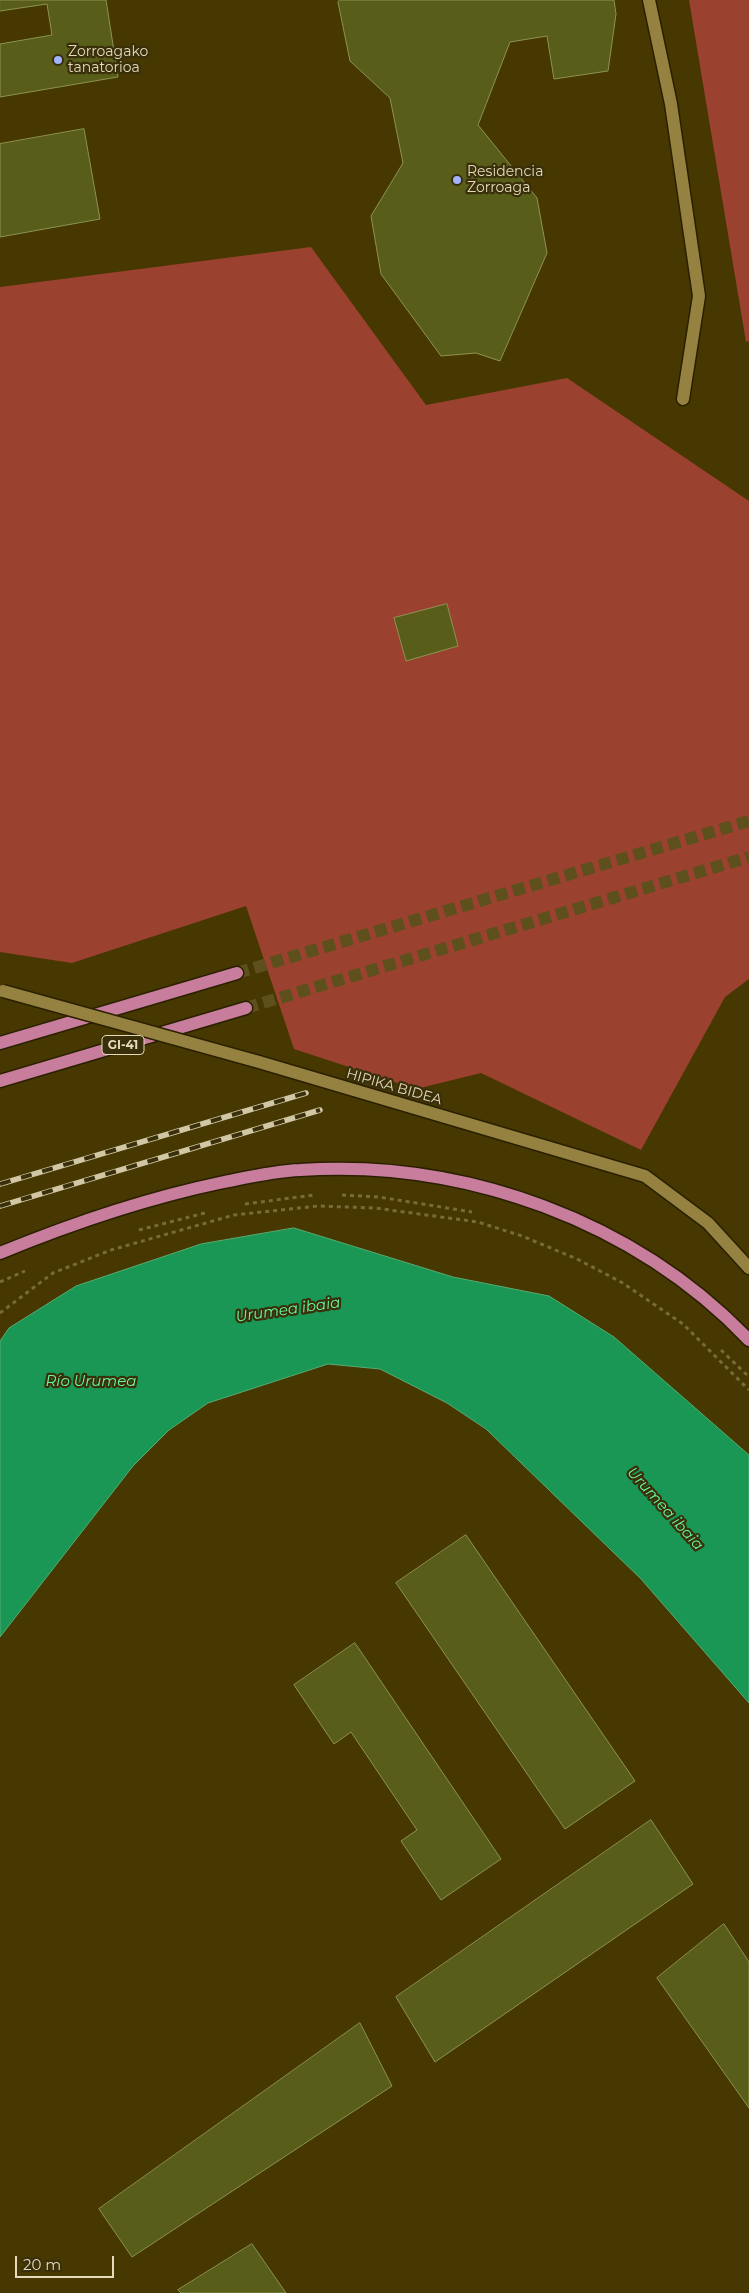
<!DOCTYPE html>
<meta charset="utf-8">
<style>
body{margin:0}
#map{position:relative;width:749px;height:2293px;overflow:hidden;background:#463800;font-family:Montserrat,sans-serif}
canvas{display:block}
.scale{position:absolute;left:15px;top:2256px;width:99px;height:22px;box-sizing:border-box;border:2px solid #e5dbbb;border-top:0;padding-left:6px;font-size:15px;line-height:18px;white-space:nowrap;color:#e5dbbb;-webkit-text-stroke:4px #392f0b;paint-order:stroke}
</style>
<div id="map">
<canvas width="749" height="2293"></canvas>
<div class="scale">20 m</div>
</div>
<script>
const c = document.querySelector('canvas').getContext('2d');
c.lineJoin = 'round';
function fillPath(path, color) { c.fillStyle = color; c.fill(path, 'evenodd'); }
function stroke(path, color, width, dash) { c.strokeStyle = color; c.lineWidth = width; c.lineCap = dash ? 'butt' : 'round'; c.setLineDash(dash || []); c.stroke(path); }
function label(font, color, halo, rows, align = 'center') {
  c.font = font + ' Montserrat,sans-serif'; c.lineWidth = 4.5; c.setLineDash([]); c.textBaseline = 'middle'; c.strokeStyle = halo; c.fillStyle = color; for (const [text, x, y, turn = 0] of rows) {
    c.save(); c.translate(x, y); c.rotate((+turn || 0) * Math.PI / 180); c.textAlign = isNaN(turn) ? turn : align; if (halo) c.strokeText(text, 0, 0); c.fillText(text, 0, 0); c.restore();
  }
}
const green = new Path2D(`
 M689,0H749V341L746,342Z
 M311,247L426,405L567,378L749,501V979L725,997L641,1150L481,1073L416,1089L294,1049L246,906L72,963L0,952V287Z`);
const water = new Path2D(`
 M294,1228L453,1277L549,1296L614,1337L749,1455V1703L641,1579L486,1429L447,1403L380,1369L328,1364L208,1403L169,1430L133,1466L0,1637V1341L9,1328L76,1286L201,1244Z`);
const building = new Path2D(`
 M0,0H106L118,77L0,97V44L52,35L47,4L0,11Z
 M340,0H614L616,14L608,71L554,79L547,36L510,42L478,125L537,198L547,253L500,361L476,353L441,356L381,274L371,216L403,163L390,98L350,61L338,2Z
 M84,129L100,219L0,237V144Z
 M447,604L458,646L406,661L394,618Z
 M466,1535L635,1781L565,1829L396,1583Z
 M355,1643L501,1859L441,1900L401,1841L417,1830L351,1732L334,1744L294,1685Z
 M651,1820L693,1884L435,2062L396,1997Z
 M724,1924L749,1962V2108L657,1978Z
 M360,2023L392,2086L132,2257L99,2209Z
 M252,2244L286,2293H181L178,2290Z`);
const majorTunnel = new Path2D(`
 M237,973L749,821
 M246,1008L749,857`);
const path = new Path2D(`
 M342,1195L379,1197L472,1212
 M245,1204L314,1195
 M139,1230L205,1213
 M0,1282L25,1271
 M0,1313L53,1273L111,1250L234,1215L318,1206L375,1208L478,1222L522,1236L577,1259L621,1282L683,1324L749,1390
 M721,1350L749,1377`);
const minor = new Path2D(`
 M649,0L671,104L699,296L683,399
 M259,1062L645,1176L708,1223L749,1268`);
const major = new Path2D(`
 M0,1043L237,973
 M0,1081L246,1008
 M0,1253C73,1223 147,1198 224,1182C249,1177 275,1171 300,1170C465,1159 635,1221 749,1340`);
const rail = new Path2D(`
 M0,1184L306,1093
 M0,1206L320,1110`);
const minorBridge = new Path2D(`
 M3,991L259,1062`);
const markers = [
 [58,60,5,"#a1b3fd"],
 [457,180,5,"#a1b3fd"]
];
const shields = [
 [123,1045,42]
];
const shieldNames = [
 ["GI-41",123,1045]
];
const poiNames = [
 ["Zorroagako",68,52],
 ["tanatorioa",68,68],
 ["Residencia",467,172],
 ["Zorroaga",467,188]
];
const streetNames = [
 ["HIPIKA BIDEA",394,1087,16]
];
const waterNames = [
 ["Urumea ibaia",288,1310,-8],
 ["Río Urumea",91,1382],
 ["Urumea ibaia",665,1509,48]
];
fillPath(green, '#9a412f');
fillPath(water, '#1a9754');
stroke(water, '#57ab73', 1);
fillPath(building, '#585d19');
stroke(building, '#8d9351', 1);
stroke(majorTunnel, '#5e501c', 12, [12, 6]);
stroke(minor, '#2a2000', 15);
stroke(major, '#2a2000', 15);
stroke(path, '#776b3a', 3, [4, 4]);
stroke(minor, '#958140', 12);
stroke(major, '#c77d9b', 12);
stroke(rail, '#d1c7a4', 5.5);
stroke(rail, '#392f0b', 4, [11]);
stroke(minorBridge, '#2a2000', 15, []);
stroke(minorBridge, '#958140', 12);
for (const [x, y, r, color] of markers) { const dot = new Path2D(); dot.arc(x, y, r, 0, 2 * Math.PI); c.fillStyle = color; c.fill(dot); stroke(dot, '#392f0b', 2); }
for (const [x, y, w] of shields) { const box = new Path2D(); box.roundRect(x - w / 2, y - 9.5, w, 19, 4); c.fillStyle = '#392f0b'; c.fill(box); stroke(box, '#e5dbbb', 1); }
label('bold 12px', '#e5dbbb', null, shieldNames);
label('14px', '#e5dbbb', '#392f0b', poiNames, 'left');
label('14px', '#e5dbbb', '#392f0b', streetNames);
label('italic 15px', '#6af89f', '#392f0b', waterNames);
</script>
